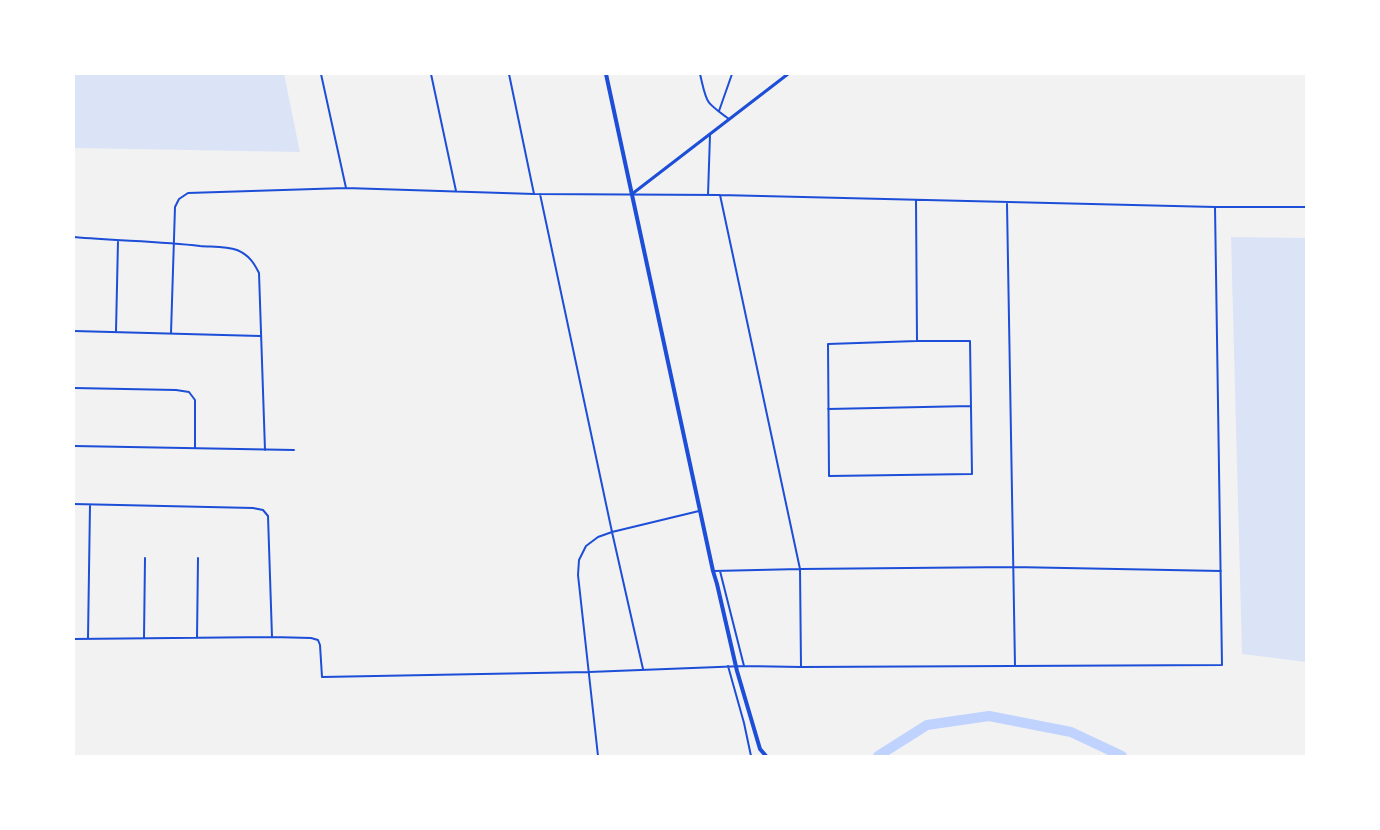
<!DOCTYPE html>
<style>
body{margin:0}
#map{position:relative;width:1380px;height:830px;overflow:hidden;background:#f2f2f2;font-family:Helvetica,sans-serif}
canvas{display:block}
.frame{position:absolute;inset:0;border:75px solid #fff;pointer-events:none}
</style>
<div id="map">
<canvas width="1380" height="830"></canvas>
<div class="frame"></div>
</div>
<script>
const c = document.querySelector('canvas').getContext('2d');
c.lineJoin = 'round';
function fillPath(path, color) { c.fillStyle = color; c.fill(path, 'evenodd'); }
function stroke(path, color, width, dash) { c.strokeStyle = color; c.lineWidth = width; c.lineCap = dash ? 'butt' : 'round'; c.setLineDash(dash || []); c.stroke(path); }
const green = new Path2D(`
 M74,74H284L300,152L74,148Z
 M1231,237L1306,238V662L1242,654Z`);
const river = new Path2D(`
 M878,756L927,725L989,716L1071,732L1122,756`);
const minor = new Path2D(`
 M321,74L346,188
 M431,74L456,191
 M509,74L534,194
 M700,74C707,103 704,101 729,119
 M719,111L732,74
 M540,194L612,532L643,669
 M708,195L710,135
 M720,195L800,569L801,667
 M916,201L917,341
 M1007,204L1015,666
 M74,237C116,241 158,241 200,246C212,247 226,246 237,250C249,255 254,263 259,273L265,450
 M74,331L260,336
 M116,331L118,241
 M171,333L175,207L179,199L188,193L346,188L534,194L720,195L1215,207H1306
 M917,341H970L972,474L829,476L828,344Z
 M74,388L176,390L189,392L195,400V448
 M828,409L971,406
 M74,446L294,450
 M74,504L253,508L263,510L268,516L272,637
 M714,571L800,569L1013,567L1221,571
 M720,571L744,666
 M88,638L90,505
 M144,638L145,558
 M197,638L198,558
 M74,639L272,637L311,638L318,640L320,645L322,677L589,672L744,666L801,667L1222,665L1215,207
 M728,666L744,723L751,756
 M598,756L578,575L579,560L586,546L598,537L612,532L699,511`);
const tertiary = new Path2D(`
 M632,194L788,74`);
const secondary = new Path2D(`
 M606,74L713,571L717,584L737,671L760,749L766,756`);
fillPath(green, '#dbe4f7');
stroke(river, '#bfd3fe', 10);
stroke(minor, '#1d4ed8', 2);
stroke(tertiary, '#1d4ed8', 3);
stroke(secondary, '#1d4ed8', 4);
</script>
